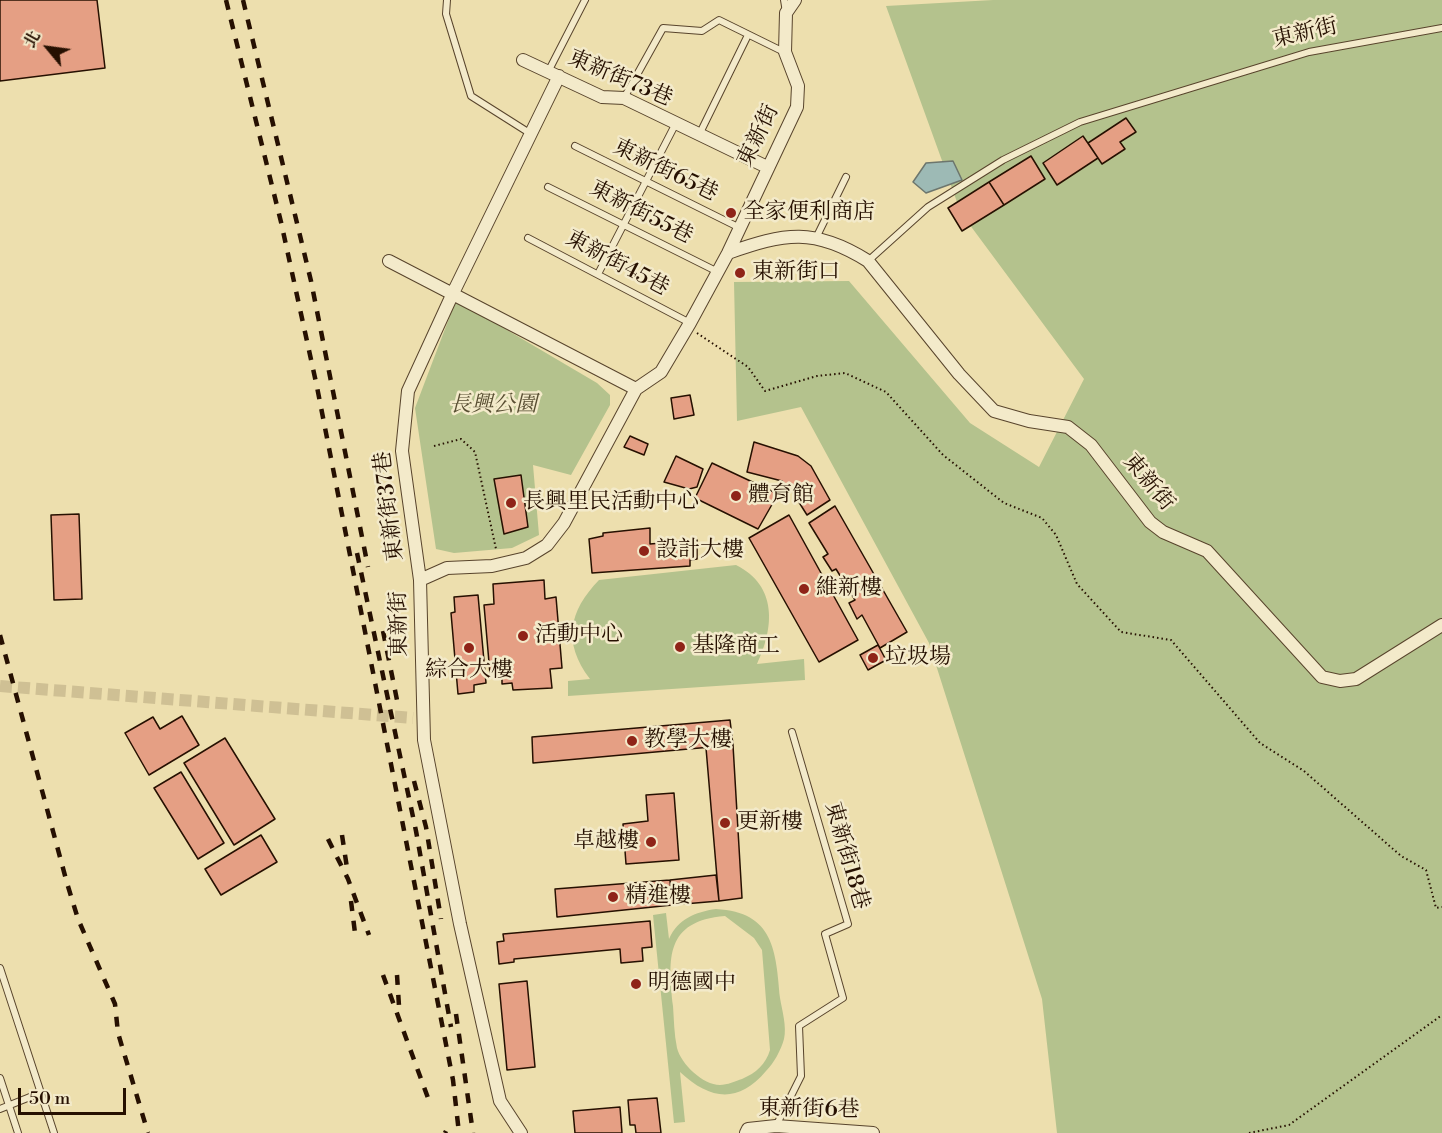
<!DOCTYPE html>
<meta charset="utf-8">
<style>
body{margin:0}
#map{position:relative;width:1442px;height:1133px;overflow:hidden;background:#eddfae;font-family:"Libre Bodoni","Noto Serif TC",serif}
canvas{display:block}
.north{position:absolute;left:18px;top:18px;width:60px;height:60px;-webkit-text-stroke:4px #f3eaca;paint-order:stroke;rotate:299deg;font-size:16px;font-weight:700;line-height:24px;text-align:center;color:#261001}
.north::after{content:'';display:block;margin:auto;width:21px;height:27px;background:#261001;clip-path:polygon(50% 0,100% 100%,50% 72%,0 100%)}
.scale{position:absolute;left:18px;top:1088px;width:108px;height:27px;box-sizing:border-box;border:3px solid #261001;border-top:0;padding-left:8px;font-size:18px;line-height:21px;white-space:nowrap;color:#261001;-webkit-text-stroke:4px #f3eaca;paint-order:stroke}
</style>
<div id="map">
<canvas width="1442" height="1133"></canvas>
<div class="north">北</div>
<div class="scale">50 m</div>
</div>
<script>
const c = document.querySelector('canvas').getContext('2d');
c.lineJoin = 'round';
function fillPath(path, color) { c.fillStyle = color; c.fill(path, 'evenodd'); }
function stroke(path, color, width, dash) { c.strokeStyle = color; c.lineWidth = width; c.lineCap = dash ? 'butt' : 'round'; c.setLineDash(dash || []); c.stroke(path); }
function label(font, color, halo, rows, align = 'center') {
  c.font = font + ' "Libre Bodoni","Noto Serif TC",serif'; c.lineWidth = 5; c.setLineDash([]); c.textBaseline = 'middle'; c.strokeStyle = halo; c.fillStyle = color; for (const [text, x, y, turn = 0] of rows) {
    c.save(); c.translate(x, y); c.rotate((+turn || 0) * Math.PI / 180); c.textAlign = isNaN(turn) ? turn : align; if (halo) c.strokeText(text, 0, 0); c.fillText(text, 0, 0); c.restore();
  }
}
const green = new Path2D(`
 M993,0H1442V1133H1057L1042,999L929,643L801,407L737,421L734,282L849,281L970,423L1039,467L1084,379L961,213L886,6Z
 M456,300L597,383L610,395V405L571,475L533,465L539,535L512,548L454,553L436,549L415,408Z
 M736,565C778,586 774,628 757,664L804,659L805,680L568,696V681L590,679C562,642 569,611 599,580Z
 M716,909C774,912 776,951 780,998C782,1010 787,1027 784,1039C781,1050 774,1063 766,1071C738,1104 710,1100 680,1072L685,1122L674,1123L653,915L666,913L669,939C678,919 695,912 716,909ZM725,916L754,938L762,950L770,1050C766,1064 756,1073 742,1079C736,1081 727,1085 720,1085C703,1085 681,1064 677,1048C674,1034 674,1020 673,1006C668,958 665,921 725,916Z`);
const water = new Path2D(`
 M953,161L962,180L926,193L913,182L926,163Z`);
const building = new Path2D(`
 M0,0H97L105,68L0,81Z
 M1126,118L1136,132L1120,142L1125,149L1102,164L1088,143Z
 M1083,136L1098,158L1057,185L1043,163Z
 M1031,156L1045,179L1004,205L989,182Z
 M989,182L1004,205L962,231L948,208Z
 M690,395L694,415L674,419L671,398Z
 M630,436L648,444L644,455L624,447Z
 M754,442L798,456L811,466L830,500L807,515L790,488L782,481L747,472Z
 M676,456L703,469L697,487L689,489L664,482Z
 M712,463L778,494L758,529L695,498Z
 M521,475L528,527L504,534L494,479Z
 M835,506L907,632L880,648L862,615L857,619L849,603L855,600L836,569L832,571L823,557L828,554L809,523Z
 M79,514L82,599L54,600L51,515Z
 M789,515L858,640L819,662L749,538Z
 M650,528V544L697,540V559L690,560V566L592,573L589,539L603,536V533Z
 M544,580L545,599L556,597L562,668L550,669L552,688L513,690L512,683L502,684V673L490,674L484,605L494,604L493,584Z
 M478,595L486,683L474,685V692L458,694L451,613L455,612L454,597Z
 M878,645L886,660L868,670L860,655Z
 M182,716L199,745L149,775L125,733L153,717L160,729Z
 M730,720L733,745L533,763L532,737Z
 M225,738L275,819L234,845L184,763Z
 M733,745L742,898L719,901L706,748Z
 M181,772L224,843L198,859L154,788Z
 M674,793L679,860L626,864L623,824L648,821L646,795Z
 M261,835L277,862L221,895L205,869Z
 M716,875L719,901L672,905L670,880Z
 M670,880L672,905L557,917L555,889Z
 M650,921L652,947L642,948L643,961L621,963L620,949L514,959V962L499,964L497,942L504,941L503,934Z
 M527,981L535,1067L507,1070L499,984Z
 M657,1098L661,1133H636L635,1125H630L628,1100Z
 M620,1107L622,1133H575L573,1111Z`);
const minorTunnel = new Path2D(`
 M0,686L413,718`);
const path = new Path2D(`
 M697,333L748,367L765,391L817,376L845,373L886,392L943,455L1004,503L1042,518L1056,535L1077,584L1121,632L1171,640L1260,743L1304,771L1401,856L1426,870L1436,908L1442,907
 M434,446L461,439L475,452L496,549
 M1249,1133L1289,1125L1442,1015`);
const service = new Path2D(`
 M447,0L446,14L471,96L531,134
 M784,0L786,12
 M548,72L585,0
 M624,98L663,28L702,31L719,20L784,52
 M699,135L748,35
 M575,146L740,228
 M548,187L718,272
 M528,238L690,323
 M816,238L846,177
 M868,261L928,207L1003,160L1080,122L1309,52L1442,28
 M598,274L675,125
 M0,968L54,1133
 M0,1078L18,1133
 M0,1109L40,1093
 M776,1126L801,1076L799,1026L843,998L825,934L848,924L792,732`);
const minor = new Path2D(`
 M523,60L602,97L624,98L767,167
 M728,253C785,233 814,227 868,261L959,374L994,411L1029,421L1068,427L1091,445L1150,522L1163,532L1207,551L1322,677L1340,681L1356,679L1442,625
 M389,261L636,389
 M420,580L447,568L492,566L526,558L547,545L564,523L636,389L661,372L690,323L728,253L797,107L798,86L785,52L786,13L795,0
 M521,1133L500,1101L460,924L424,740L420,580L402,451L408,391L453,293L559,76
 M746,1133L748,1129L776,1126L873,1133`);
const rail = new Path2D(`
 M226,0L281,222L317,387L453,1080L459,1133
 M243,0L311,281L368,567
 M357,553L416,831L451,1027
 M383,631L398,705
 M0,635L67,883L78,919L115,1004L118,1033L148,1133
 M414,781L426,827L441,919
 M342,835L347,868
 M328,839L348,879L369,935
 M351,901L355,933
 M383,975L428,1098
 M397,975L399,1006
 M456,1014L473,1133
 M445,1133L446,1131`);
const markers = [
 [731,213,6,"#8f2418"],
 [740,273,6,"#8f2418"],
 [736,496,6,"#8f2418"],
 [511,503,6,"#8f2418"],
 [644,551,6,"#8f2418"],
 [804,589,6,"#8f2418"],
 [523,636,6,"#8f2418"],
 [680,647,6,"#8f2418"],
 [469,648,6,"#8f2418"],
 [873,658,6,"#8f2418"],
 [632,741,6,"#8f2418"],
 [725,823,6,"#8f2418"],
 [651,842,6,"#8f2418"],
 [613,897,6,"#8f2418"],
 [636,984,6,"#8f2418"]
];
const streetNames = [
 ["東新街",1305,34,-13],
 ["東新街73巷",620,79,23],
 ["東新街",759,136,-64],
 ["東新街65巷",665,171,26],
 ["東新街55巷",641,213,27],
 ["東新街45巷",617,264,28],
 ["東新街",1148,483,50],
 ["東新街37巷",390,506,-97],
 ["東新街",400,624,-91],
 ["東新街18巷",846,856,74],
 ["東新街6巷",809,1110,1]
];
const poiNames = [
 ["全家便利商店",743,213],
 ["東新街口",752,273],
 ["體育館",748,496],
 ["長興里民活動中心",523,503],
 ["設計大樓",656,551],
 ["維新樓",816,589],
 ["活動中心",535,636],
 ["基隆商工",692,647],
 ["垃圾場",885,658],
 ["綜合大樓",469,671,"center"],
 ["教學大樓",644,741],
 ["更新樓",737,823],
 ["卓越樓",639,842,"right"],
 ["精進樓",625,897],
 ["明德國中",648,984]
];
const parkNames = [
 ["長興公園",493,406]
];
fillPath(green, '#b4c28d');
fillPath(water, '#9dbab5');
stroke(water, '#6d766d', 1.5);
fillPath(building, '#e59f84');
stroke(building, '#261001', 1.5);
stroke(minorTunnel, '#cfc094', 12, [12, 6]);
stroke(service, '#58442c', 8);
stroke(minor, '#58442c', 14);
stroke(path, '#261001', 2, [1.5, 3]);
stroke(service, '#f3eaca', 6);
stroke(minor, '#f3eaca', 12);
stroke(rail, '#261001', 4.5, [10, 10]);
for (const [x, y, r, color] of markers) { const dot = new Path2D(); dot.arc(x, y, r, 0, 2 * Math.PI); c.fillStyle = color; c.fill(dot); stroke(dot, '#f3eaca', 2); }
label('22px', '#261001', '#f3eaca', streetNames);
label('22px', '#261001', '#f3eaca', poiNames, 'left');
label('italic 22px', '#584e32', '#f3eaca', parkNames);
</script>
